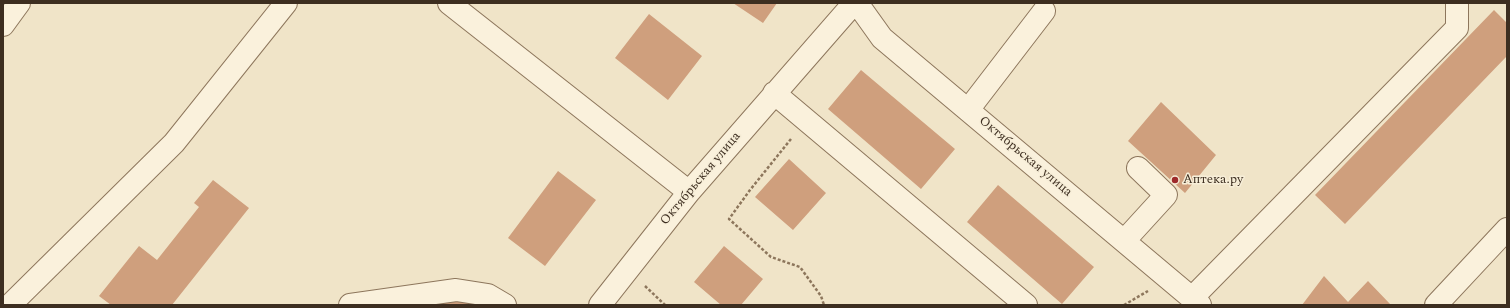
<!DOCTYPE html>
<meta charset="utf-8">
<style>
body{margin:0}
#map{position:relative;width:1510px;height:308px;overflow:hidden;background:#f0e4c8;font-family:Spectral,serif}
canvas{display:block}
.frame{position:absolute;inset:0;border:4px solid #3d2e20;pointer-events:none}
</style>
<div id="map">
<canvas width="1510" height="308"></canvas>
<div class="frame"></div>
</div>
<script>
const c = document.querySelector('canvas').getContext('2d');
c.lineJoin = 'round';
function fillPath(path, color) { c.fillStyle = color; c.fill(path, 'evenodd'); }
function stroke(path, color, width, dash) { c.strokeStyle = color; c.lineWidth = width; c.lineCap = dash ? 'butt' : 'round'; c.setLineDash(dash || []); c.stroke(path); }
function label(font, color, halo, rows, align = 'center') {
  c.font = font + ' Spectral,serif'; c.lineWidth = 3; c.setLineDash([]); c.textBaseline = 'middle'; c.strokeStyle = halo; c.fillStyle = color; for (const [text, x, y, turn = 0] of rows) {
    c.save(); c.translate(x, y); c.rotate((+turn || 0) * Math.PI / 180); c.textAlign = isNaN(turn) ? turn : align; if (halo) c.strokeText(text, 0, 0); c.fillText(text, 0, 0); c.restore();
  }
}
const building = new Path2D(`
 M733,3H777L763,23Z
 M1494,10L1507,23V56L1345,224L1315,195Z
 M649,14L702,56L668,100L615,58Z
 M861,70L955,149L921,189L828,109Z
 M1161,102L1216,155L1185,193L1128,141Z
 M789,159L826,193L793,230L755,197Z
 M558,171L596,200L545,266L508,238Z
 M213,180L249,208L172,305H111L99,296L139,246L157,260L199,207L194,203Z
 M998,185L1094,267L1062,304L967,222Z
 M724,246L763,279L741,305H721L694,282Z
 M1324,276L1348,302L1368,281L1391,305H1302Z
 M468,298L469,305H414Z`);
const path = new Path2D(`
 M791,139L750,190L729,219L771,257L800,267L821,296L824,305
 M645,286L665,305
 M1124,305L1148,291`);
const minor = new Path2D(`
 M449,3L689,192
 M857,3L882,38L1200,305
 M3,25L19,3
 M774,93L1026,305
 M968,110L1044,11
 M1124,241L1166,195L1138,168
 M1192,298L1457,28V3
 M10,305L174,143L286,3
 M350,305L456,290L488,295L505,305
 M600,305L689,192L854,3
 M1436,305L1507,229`);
const markers = [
 [1175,180,4,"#9e2a2b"]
];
const streetNames = [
 ["Октябрьская улица",1025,157,40],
 ["Октябрьская улица",701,179,-50]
];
const poiNames = [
 ["Аптека.ру",1183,180]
];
fillPath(building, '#cf9f7d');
stroke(minor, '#8d765c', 24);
stroke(path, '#8d765c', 2.5, [3, 2]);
stroke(minor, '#faf1dc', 22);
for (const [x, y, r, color] of markers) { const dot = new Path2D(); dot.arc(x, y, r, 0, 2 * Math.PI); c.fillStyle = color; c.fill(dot); stroke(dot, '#f7eed8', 1.5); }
label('13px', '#3d2e20', '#f7eed8', streetNames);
label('13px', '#3d2e20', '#f7eed8', poiNames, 'left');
</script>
